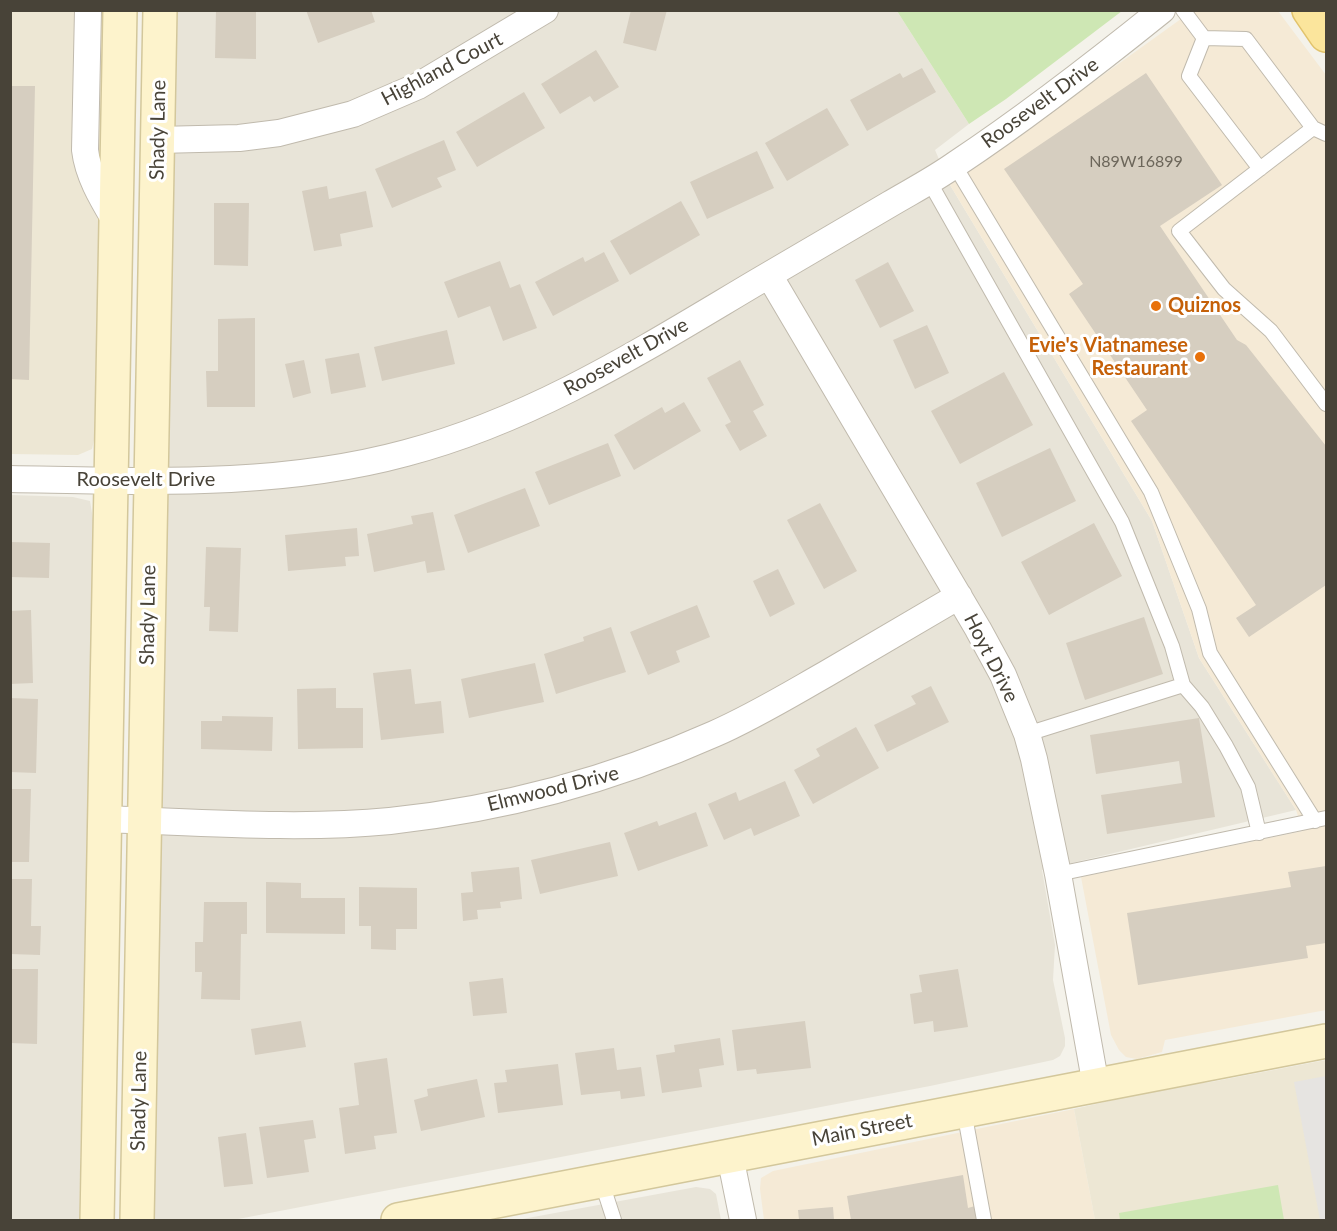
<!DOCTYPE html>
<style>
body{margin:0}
#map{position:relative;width:1337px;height:1231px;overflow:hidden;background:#f4f2ea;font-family:Lato,sans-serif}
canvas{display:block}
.frame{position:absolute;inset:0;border:12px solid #484338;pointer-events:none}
</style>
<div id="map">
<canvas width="1337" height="1231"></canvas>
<div class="frame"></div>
</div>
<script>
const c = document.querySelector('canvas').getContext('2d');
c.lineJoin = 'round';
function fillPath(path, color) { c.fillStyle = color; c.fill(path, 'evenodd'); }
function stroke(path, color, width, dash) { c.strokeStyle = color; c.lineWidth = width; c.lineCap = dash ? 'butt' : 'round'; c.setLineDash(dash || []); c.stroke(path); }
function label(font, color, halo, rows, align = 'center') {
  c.font = font + ' Lato,sans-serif'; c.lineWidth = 6; c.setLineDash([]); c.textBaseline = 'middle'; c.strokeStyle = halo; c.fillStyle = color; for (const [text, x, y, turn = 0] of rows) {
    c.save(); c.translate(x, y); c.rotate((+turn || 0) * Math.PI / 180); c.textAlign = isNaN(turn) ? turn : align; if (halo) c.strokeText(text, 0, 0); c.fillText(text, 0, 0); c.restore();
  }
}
const residential = new Path2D(`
 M173,11H897L969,124L935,150L950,185L1152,521L1199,658L1296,810L1042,870L1055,945L1053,980L1065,1038V1046L1060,1056L1053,1060L930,1086L233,1220H150Z
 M11,495L73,497L90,501L94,525L79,1220H11Z
 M696,1187L710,1189L716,1194L721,1220H517Z`);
const commercial = new Path2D(`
 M1192,11H1278L1326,75V1010L1165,1040L1162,1052L1137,1059L1126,1057L1119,1050L1111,1035L1081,877L1303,831L1296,810L1199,658L1152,521L950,185Z
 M1074,1109L1095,1220H764L760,1189L761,1178L773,1171Z`);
const education = new Path2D(`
 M11,11H106L96,431L92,449L78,455L11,454Z
 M1326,1060V1220H1095L1074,1109L1114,1100L1122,1095L1167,1081L1192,1084L1211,1082Z`);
const green = new Path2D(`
 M897,11H1122L1006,99L969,124Z
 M1278,1185L1284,1220H1120L1119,1213Z`);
const parking = new Path2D(`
 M1326,1076V1220H1320L1294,1082Z`);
const building = new Path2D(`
 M216,10H256V59L215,58Z
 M306,10H371L375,22L318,43Z
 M631,10H667L656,51L623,43Z
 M596,50L619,87L594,102L590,96L560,114L541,84Z
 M922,68L936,92L867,131L850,100L900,73L903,78Z
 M1146,73L1222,185L1160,226L1237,340L1246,345L1326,446V585L1249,637L1236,618L1256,605L1131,421L1147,410L1069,294L1083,284L1004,169Z
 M10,86H35L29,380L10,379Z
 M524,92L545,128L477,167L456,132Z
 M827,108L849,145L787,181L765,143Z
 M444,140L456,170L437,178L442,187L392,208L375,169Z
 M757,151L774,188L707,219L690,182Z
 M327,186L329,199L366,191L373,227L340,234L342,246L314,251L302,191Z
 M681,201L700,235L630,275L610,241Z
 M214,203H249L248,266L214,265Z
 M604,252L619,281L553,316L535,282L583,257L585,262Z
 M500,261L510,288L520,284L537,328L503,341L490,306L458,318L444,282Z
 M888,262L914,311L880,328L855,280Z
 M255,318V407H207L206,371H218V319Z
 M927,325L949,373L915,389L893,340Z
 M447,330L455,364L382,381L374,347Z
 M359,353L366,387L331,394L325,359Z
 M304,360L311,393L293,398L285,364Z
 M740,360L764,405L753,411L767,436L740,451L725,425L731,422L707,378Z
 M1004,372L1033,425L960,464L931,411Z
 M684,402L701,431L634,470L614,435L662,407L665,413Z
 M608,443L621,476L549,505L535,472Z
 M1050,448L1076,501L1002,537L976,483Z
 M525,488L540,526L468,553L454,515Z
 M820,503L857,571L824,589L787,520Z
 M433,512L445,570L427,573L425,561L374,572L367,534L413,524L411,516Z
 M1094,523L1122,576L1049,615L1021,562Z
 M357,528L359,556L345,557L346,566L288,571L285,535Z
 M10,542L50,543L49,578L10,577Z
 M206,547L241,548L238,632L209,631L210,607H204Z
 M778,569L795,604L770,617L753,581Z
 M697,605L710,637L676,651L680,662L648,675L630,632Z
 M31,610L33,683L10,684V611Z
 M1144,617L1163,674L1085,700L1066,643Z
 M611,627L626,672L556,694L544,654L584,641L583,637Z
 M535,663L544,702L469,718L461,679Z
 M411,669L415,704L441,701L444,733L381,740L373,673Z
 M931,686L949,722L887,752L874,725L916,704L911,696Z
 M336,688V708H363V748L298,749L297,689Z
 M10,698L38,699L36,773L10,772Z
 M222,716L273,717L272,751L201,749V721H222Z
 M1199,718L1215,817L1107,834L1101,795L1182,783L1179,761L1096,774L1090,735Z
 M856,727L879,768L813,804L794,770L820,756L816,749Z
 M785,781L800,816L754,836L751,828L724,840L708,804L736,792L739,801Z
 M10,789H31L29,862H10Z
 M696,812L708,846L638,871L624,833L657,821L659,826Z
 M610,842L618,876L540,894L531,860Z
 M1326,866V943L1306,946L1308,958L1138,985L1127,913L1291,887L1288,872Z
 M519,867L522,899L500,902L501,908L477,910L478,919L463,921L461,893L473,892L471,872Z
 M10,879H32L31,926H41L40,955L10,954Z
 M266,882L301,883V898H345V934L266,933Z
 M359,887L417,888V929H396V950L371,949V926H359Z
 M204,902H247V934H241L240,1000L201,999L202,972H195V942H203Z
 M10,969H38L37,1044L10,1043Z
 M958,969L968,1027L934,1032L933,1021L914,1024L910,994L922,992L919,975Z
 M503,978L507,1013L473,1016L469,982Z
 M301,1021L306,1047L255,1055L251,1029Z
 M805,1021L811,1068L757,1074L756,1069L737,1071L732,1030Z
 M720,1038L724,1065L699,1069L702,1087L662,1093L656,1055L675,1052L674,1045Z
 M614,1048L617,1070L641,1067L645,1096L621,1099L620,1091L581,1095L575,1053Z
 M387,1058L397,1133L374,1136L376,1149L345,1154L339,1108L359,1105L354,1063Z
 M558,1064L563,1105L498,1113L494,1083L507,1082L505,1070Z
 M477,1079L485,1117L421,1131L414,1100L428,1096L427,1089Z
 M313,1120L316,1138L304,1140L309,1172L267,1178L259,1127Z
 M246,1133L253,1184L224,1187L218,1137Z
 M963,1175L968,1208L975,1206L977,1220H851L847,1196Z
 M833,1207L834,1220H799L798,1210Z`);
const lane = new Path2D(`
 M1183,10L1204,38L1246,39L1313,128L1326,134
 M1204,38L1189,76L1260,169
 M1313,128L1179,231L1224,289L1271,331L1326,404
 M955,166L1151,492L1199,609L1210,653L1315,821
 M929,181L1122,522L1172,646L1183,685L1202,707L1226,746L1248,787L1259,833
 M1027,734L1183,685
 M1058,874L1326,818
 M964,1111L984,1220
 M601,1180L614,1220`);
const street = new Path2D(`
 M88,10L85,150C88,176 103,200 116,222
 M158,140L239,138L279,133L353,114L418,86L545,10
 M769,275L978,629L1003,675L1027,734L1034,759L1058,874L1096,1086
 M10,479C143,481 277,488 406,453C535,419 644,349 757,282C801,256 846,230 890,204C912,191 935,179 956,164C1027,117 1095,64 1162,10
 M104,819C197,822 299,830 390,821C502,809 611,780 714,734C753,717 789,695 826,674C870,648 914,622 959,596
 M730,1156L743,1220`);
const secondary = new Path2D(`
 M97,1220L120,10
 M137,1220L160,10
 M398,1220L1326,1041`);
const primary = new Path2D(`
 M1309,10L1326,35`);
const markers = [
 [1156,306,6,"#e8710a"],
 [1200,357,6,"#e8710a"]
];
const numberNames = [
 ["N89W16899",1136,162]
];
const streetNames = [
 ["Highland Court",442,69,-28],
 ["Roosevelt Drive",1040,103,-36],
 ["Shady Lane",158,130,-89],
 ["Roosevelt Drive",626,357,-29],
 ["Roosevelt Drive",146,480],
 ["Shady Lane",148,615,-89],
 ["Hoyt Drive",991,658,63],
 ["Elmwood Drive",553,789,-14],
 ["Shady Lane",139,1101,-89],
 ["Main Street",862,1130,-11]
];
const foodNames = [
 ["Quiznos",1168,306],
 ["Evie's Viatnamese",1188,346,"right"],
 ["Restaurant",1188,369,"right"]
];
fillPath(residential, '#e8e4d8');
fillPath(commercial, '#f5ead6');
fillPath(education, '#ede7d4');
fillPath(green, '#cee7b4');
fillPath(parking, '#e6e4e1');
fillPath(building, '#d6cec0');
stroke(lane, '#c0baad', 16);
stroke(street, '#c0baad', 28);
stroke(secondary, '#d3c79b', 36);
stroke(primary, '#e1c36c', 36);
stroke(lane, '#fff', 14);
stroke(street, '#fff', 26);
stroke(secondary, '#fdf3cc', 33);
stroke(primary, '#fbe59c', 33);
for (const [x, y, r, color] of markers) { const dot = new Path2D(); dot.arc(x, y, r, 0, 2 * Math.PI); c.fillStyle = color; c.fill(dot); stroke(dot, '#fff', 2); }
label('16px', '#6c665a', null, numberNames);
label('20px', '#484338', '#fff', streetNames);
label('bold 20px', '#c56008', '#fff', foodNames, 'left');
</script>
